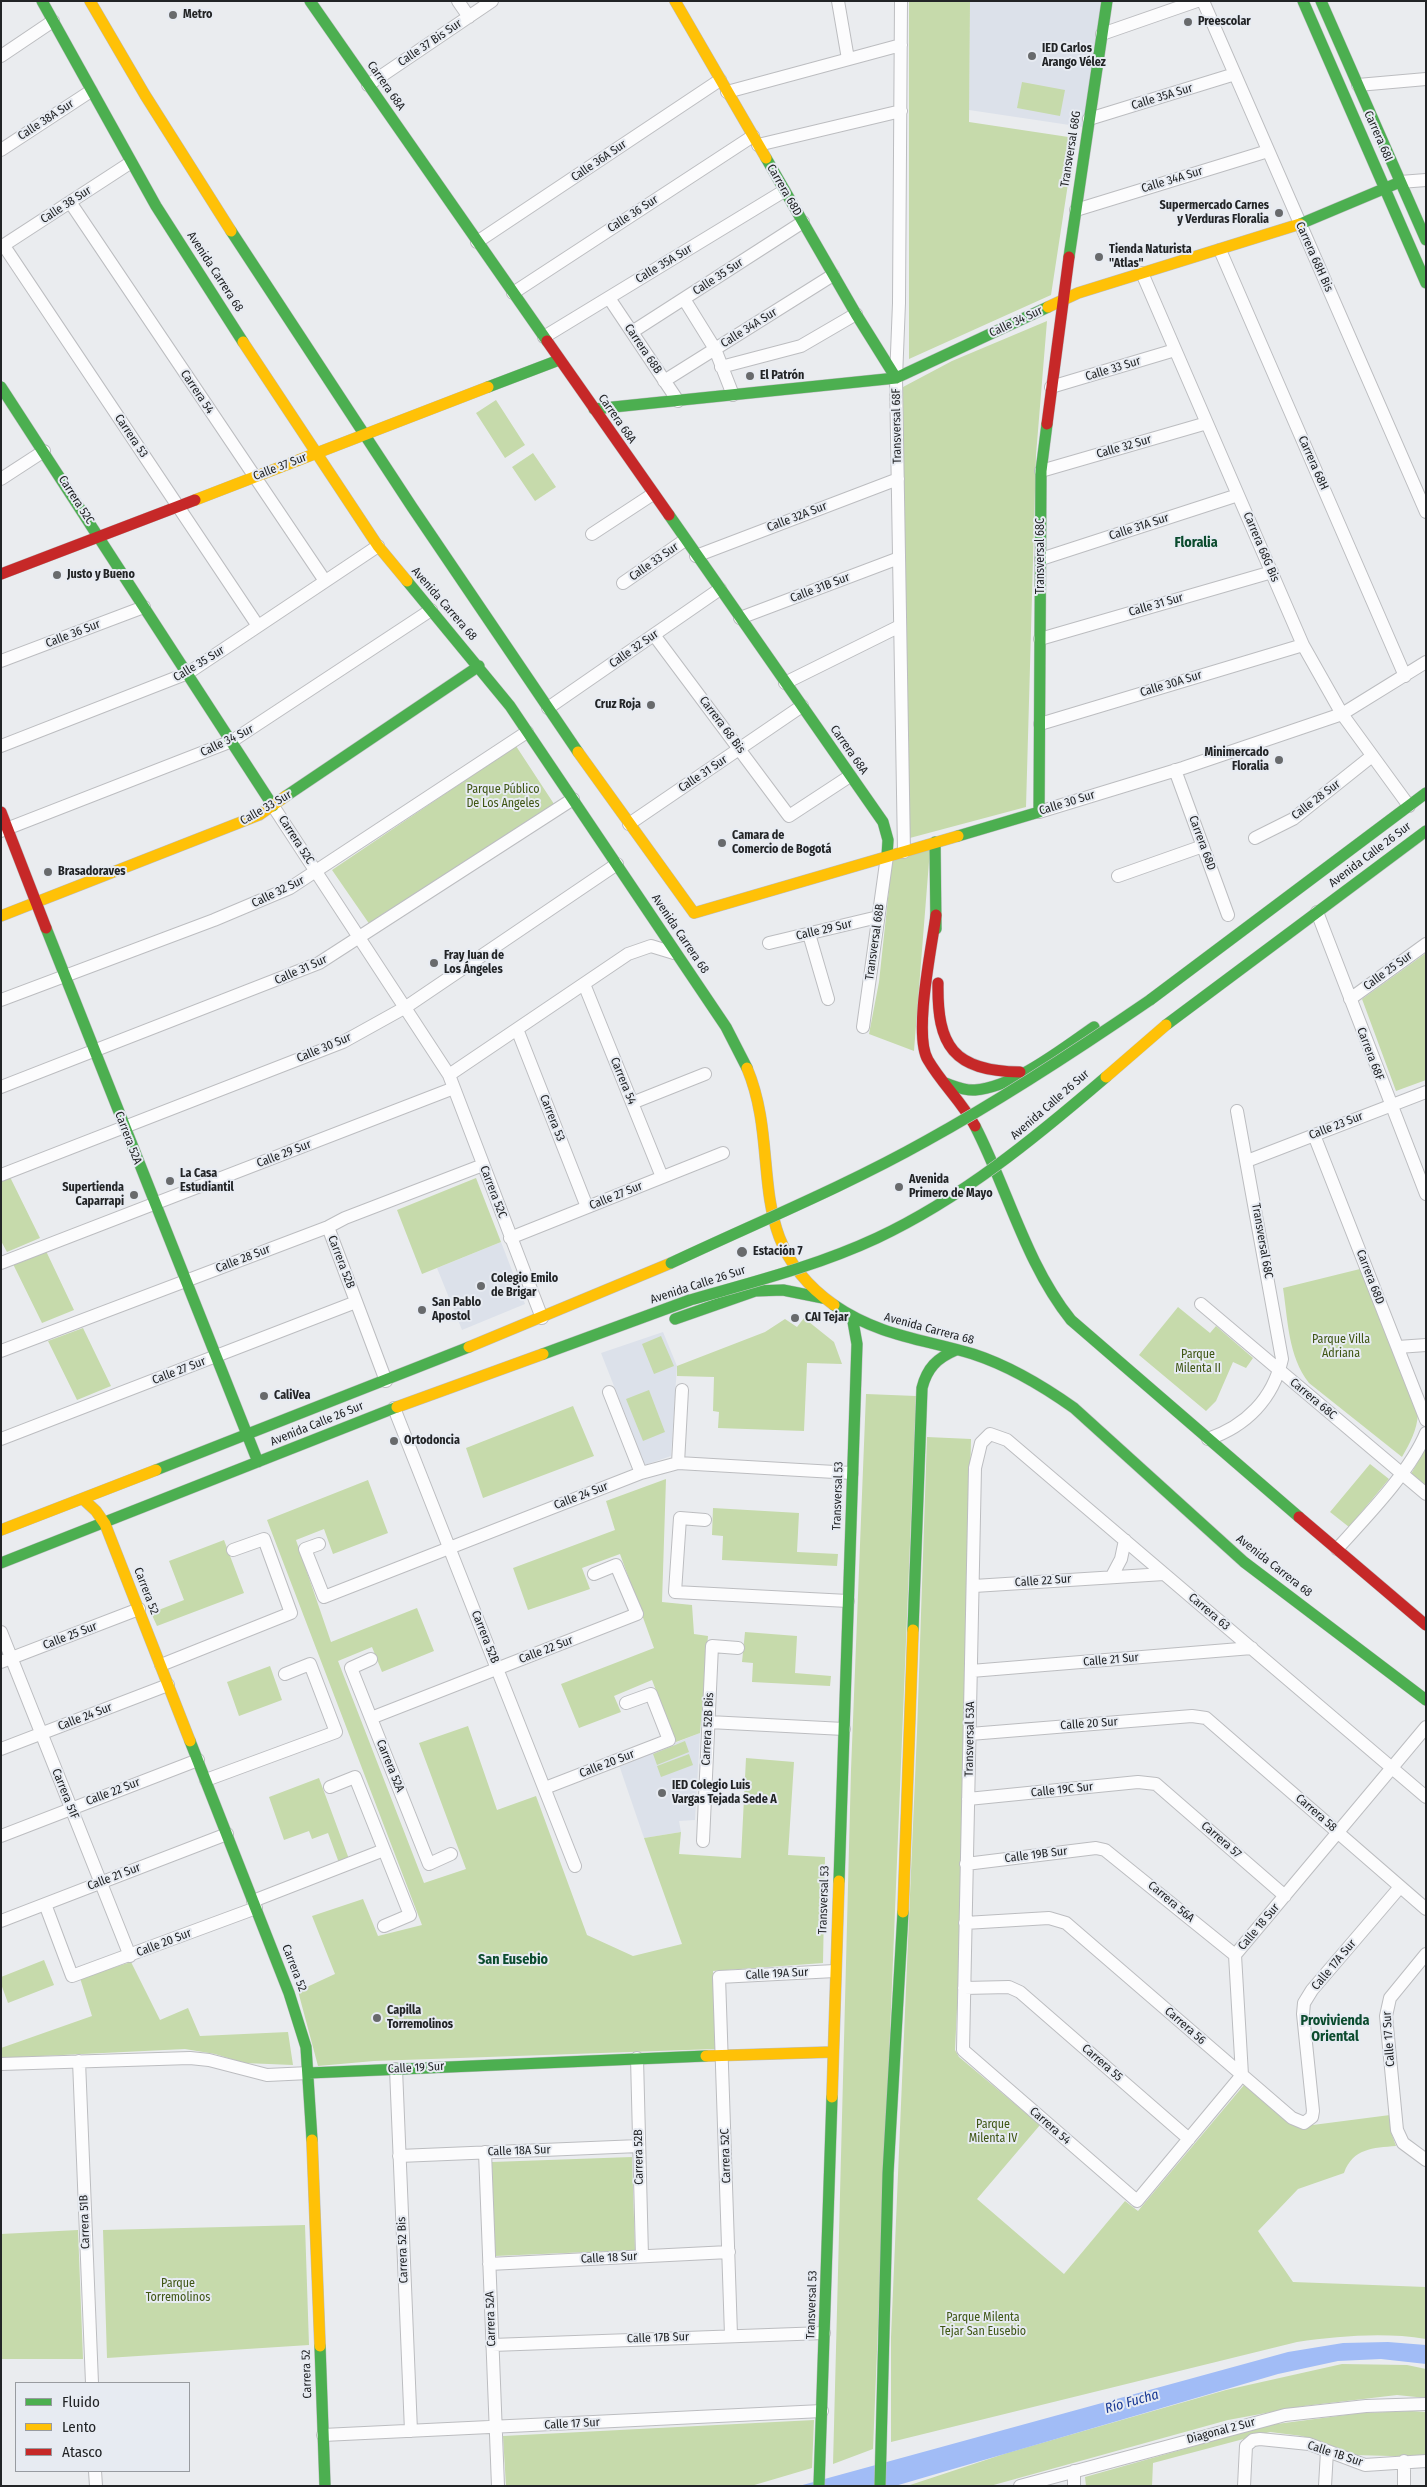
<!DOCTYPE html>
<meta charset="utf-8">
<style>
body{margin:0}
#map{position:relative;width:1427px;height:2487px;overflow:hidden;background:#eaecef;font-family:"Fira Sans Condensed",sans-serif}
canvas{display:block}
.frame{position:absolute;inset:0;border:2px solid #222426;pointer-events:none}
.legend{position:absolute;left:15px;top:2382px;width:175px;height:90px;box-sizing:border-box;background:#e7ebf2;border:1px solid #989ba0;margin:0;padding:6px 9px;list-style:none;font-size:15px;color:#222426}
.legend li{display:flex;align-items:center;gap:10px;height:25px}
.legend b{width:25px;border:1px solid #989ba0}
</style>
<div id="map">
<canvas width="1427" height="2487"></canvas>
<div class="frame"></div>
<ul class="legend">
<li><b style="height:6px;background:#4caf50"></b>Fluido</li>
<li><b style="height:6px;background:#ffc107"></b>Lento</li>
<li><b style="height:6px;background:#c62828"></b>Atasco</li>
</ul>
</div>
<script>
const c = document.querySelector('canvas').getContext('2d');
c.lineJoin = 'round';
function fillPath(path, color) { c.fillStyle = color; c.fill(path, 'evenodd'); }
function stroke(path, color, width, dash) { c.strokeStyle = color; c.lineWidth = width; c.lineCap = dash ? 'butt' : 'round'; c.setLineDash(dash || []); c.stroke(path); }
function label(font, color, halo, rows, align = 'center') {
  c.font = font + ' "Fira Sans Condensed",sans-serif'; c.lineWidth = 4; c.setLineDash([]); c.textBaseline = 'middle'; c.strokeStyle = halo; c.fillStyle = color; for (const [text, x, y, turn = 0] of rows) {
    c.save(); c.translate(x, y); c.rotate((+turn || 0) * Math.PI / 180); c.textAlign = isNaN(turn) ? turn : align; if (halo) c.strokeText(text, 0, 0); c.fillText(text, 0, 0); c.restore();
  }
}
const built = new Path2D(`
 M970,1H1102L1083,127L969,110Z
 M501,1242L525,1304L462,1330L437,1268Z
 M663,1332L677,1366L671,1456L645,1465L601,1353Z
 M700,1733L695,1820L679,1821L681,1832L644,1838L619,1765Z`);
const green = new Path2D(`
 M909,1H970L969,122L1075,138L1051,295L909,359Z
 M1022,82L1065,90L1060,116L1017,108Z
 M1047,321L1036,455L1026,807L906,839L903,387L952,361Z
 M496,400L525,445L505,458L476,413Z
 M533,453L556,487L535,501L512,467Z
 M516,746L554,804L370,925L332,870Z
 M930,849L914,1051L869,1034L879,982L892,861Z
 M1426,953V1080L1396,1091L1362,999Z
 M10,1177L40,1238L7,1252L1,1241V1180Z
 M476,1178L501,1242L422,1274L397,1210Z
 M46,1251L74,1310L42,1323L13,1264Z
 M1360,1269L1418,1414C1417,1430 1410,1443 1402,1457L1309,1383C1288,1356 1288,1320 1283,1288Z
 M1178,1307L1210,1333L1216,1326L1253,1358L1246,1368L1233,1362L1216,1401L1206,1411L1139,1355Z
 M804,1318L834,1342L842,1364L807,1363L804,1431L718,1428L719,1412L713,1411L714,1377L677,1376V1366L765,1332L785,1319L797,1327Z
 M83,1328L111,1386L77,1400L48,1341Z
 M661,1336L674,1366L654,1374L642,1344Z
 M649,1390L665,1432L643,1441L626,1399Z
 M866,1394L916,1396L873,2449L833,2464L851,1770Z
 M573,1406L594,1456L483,1498L466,1448Z
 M927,1437L971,1439L961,1928L955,2050L959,2057L1040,2125L977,2199L1064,2274L1125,2201L1138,2211L1244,2085L1282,2117L1305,2126L1390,2115L1392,2135L1396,2146C1373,2148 1353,2148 1344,2173L1298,2189L1258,2231L1293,2282L1426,2287V2339C1384,2332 1339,2336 1297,2342L891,2442V2337L917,1732Z
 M1426,1447V1489L1411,1474Z
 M1370,1464L1389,1479L1349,1527L1330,1512Z
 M666,1479L662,1602L692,1605L694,1634L708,1636L700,1733L676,1742L652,1680L614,1696L621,1712L579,1728L561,1684L654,1648L620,1554L582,1568L590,1589L528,1610L513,1568L615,1530L606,1501Z
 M368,1480L388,1533L333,1554L324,1529L296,1540L331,1642L417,1608L434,1651L382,1672L372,1647L338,1661L424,1883L466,1869L419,1743L468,1726L497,1810L536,1796L587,1935L633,1956L682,1944L644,1838L681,1832L679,1854L741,1858L746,1758L794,1762L788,1855L825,1857L823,1963L713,1971L715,2049L374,2061L318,2066L298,1991L335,1974L312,1916L363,1899L378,1936L422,1925L267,1520Z
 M713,1508L799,1513L797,1552L838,1554L837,1566L722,1560L723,1536L712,1535Z
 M224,1540L244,1593L157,1626L151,1613L184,1600L169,1561Z
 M745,1632L797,1636L795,1673L831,1676L830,1686L752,1682L753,1663L742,1662Z
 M270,1666L282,1700L239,1716L227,1682Z
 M685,1741L689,1752L657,1765L653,1754Z
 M689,1754L693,1765L661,1777L657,1766Z
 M319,1778L349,1859L339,1863L328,1833L312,1839L309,1831L284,1840L269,1797Z
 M44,1960L54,1985L8,2003L1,1984V1977Z
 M131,1962L160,2020L188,2008L200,2036L288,2032L293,2065L244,2063L215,2054L185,2049L1,2058V2048L92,2016L80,1978Z
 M632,2157L635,2250L495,2256L492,2162Z
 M305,2225L309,2345L107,2358L103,2230Z
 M78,2230L83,2359H1V2234Z
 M1342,2364L1407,2365L1426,2369V2398L1397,2395L1304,2406L1228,2420L990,2486H907L1007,2453L1226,2390Z
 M1412,2411L1426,2412V2457L1354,2455L1302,2436L1270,2432L1153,2463L1152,2486H1086L1085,2477L1269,2425L1361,2413Z
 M814,2420L812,2468L751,2486H506L503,2436Z`);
const water = new Path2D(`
 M1388,2342L1426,2345V2364L1381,2359L1338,2361L1278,2374L895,2486H799L1288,2352L1343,2343Z`);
const street = new Path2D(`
 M458,1L469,17
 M838,1L848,59
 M901,1L899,303L896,378L904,852
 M1203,1L1426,512
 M1102,34L1197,1
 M1,56L53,21
 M368,85L492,1
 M1358,85L1426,79
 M727,92L901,45
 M1089,119L1235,74
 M758,145L901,111
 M1,150L91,91
 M1400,182L1426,180
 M70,202L325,581
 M1076,210L1268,151
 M477,242L720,80
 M4,246L258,626
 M1,247L130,163
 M1220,250L1405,676
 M1142,273L1303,645L1342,714L1409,806
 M513,293L753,136
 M609,298L678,401
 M684,299L715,349L733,395
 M632,332L803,222
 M544,337L784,191
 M721,367L801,346L856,314
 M664,381L833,275
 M1051,387L1175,350
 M1041,471L1207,423
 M1,479L44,451
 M592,534L653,494
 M696,556L898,479
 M1041,559L1238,495
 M623,583L685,540
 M740,618L899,558
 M654,635L789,816L850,776
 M1040,639L1272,572
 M1,661L144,607
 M785,683L900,626
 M548,708L720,589
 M1040,724L1303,645
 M1,746L188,673L378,546
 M1175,770L1228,915
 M273,806L449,1075L542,1318
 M1039,812L1183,768L1342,714L1426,662
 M629,824L802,706
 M1,831L232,741L431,610
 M1255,838L1293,819L1372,756
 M1118,876L1203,846
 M1317,912L1426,1194
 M809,934L828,999
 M769,943L878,917
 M584,984L662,1177
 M1350,999L1426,944
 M1,1000L214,920L290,888L527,732
 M863,1027L887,856
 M517,1029L587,1207
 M449,1075L628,954L651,946L674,953
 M1,1087L319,963L573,799
 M632,1103L705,1074
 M1314,1135L1426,1420
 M1247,1161L1426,1092
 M1,1175L343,1042L406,1007L617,864
 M328,1227L386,1381
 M510,1238L723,1153
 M1,1263L454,1088
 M1201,1304L1426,1494
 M1398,1347L1426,1345
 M1,1351L328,1227L345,1218L483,1165
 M609,1392L641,1473
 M394,1408L575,1866
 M1,1439L356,1302
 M1208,1439C1246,1426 1273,1399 1282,1359L1237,1111
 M678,1463L682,1390
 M705,1520L680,1518L675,1592L848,1601
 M319,1544L305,1549L324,1597L641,1473L678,1463L852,1473
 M1337,1549C1366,1517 1410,1472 1426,1433
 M1112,1576L1121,1559L1125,1540
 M974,1586L1164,1574
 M1,1632L130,1956
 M371,1659L351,1668L429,1864L451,1854
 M1,1662L139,1609
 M161,1665L291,1613L264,1539L233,1550
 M971,1671L1252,1648
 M371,1718L637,1614L616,1565L594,1574
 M709,1722L844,1729
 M1426,1727C1362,1803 1299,1879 1235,1955L1242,2075L1137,2201L963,2050L975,1468L981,1443L990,1434L1007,1440C1147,1559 1286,1678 1426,1797
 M970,1734L1192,1716L1206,1718L1426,1909
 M1,1749L168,1685
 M206,1780L336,1732L310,1664L285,1674
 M330,1787L355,1777L410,1915L384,1926
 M545,1788L669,1740L651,1694L626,1703
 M968,1799L1138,1782L1156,1784L1285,1896
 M1,1836L198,1760
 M703,1841L712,1646L738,1648
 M966,1864L1096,1848L1105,1850L1235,1955
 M253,1901L384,1850
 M45,1904L72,1976L256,1908
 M1,1921L227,1834
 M965,1923L1049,1918L1066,1923L1292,2118L1304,2123L1312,2117L1313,2111L1303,2014L1304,2003L1312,1990L1400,1887
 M1426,1954L1390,1998L1386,2016L1397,2130L1403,2143L1426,2160
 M964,1988L1009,1987L1020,1992L1189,2139
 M637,2058L642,2256
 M79,2061L92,2383
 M1,2064L190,2058L209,2060L267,2075L309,2073
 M396,2069L411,2431
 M485,2152L498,2486
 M399,2156L639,2146
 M489,2264L729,2252
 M731,2335L719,1977L835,1971
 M492,2345L824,2333
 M323,2435L822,2411
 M1404,2461V2486
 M95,2471L96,2486
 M1020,2486L1285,2415L1366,2406L1426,2404
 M1074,2486V2471
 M1244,2486L1246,2446L1253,2440L1260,2439L1309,2444L1365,2465L1426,2461
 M1325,2486L1327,2451`);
const fast = new Path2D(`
 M42,1L156,206L243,342
 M310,1L547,341
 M1303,1L1426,283
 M1321,1L1426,240
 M766,158L856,314L896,378
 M1300,224L1400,182
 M231,231L412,507L578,752
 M1069,257L1107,1
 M1,387L273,806
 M488,387L559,360
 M594,409L896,378L1048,307
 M669,515L883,822L888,840L887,856
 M407,581L510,706L726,1027L747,1068
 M286,796L479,666
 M958,836L1039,812L1041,471L1047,424
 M935,842L936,929
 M46,928L258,1462
 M1150,1000L1426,793
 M1166,1025L1426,831
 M945,1083C954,1086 965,1091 975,1090C1014,1087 1062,1049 1094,1027
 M975,1126C1008,1190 1026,1264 1071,1320L1299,1517
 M834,1305C879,1336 923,1339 973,1354C1010,1366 1043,1386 1074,1408L1244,1562L1426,1700
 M675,1319L755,1291L783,1290L823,1298
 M543,1354L690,1300
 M156,1470L469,1347
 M1,1563L397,1407
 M913,1630L922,1388C927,1368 937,1358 956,1350
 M190,1741L289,1993L306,2047L312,2140
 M839,1881L857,1344L852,1316
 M309,2073L706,2056
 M320,2346L325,2486
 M819,2486L832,2097
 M880,2486L888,2173L903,1912`);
const slow = new Path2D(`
 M90,1L145,95L231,231
 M675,1L766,158
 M1048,307L1078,293L1300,224
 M243,342L378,546L407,581
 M195,500L488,387
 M578,752L694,913
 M694,913L958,836
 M1,916L259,815L286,796
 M747,1068C783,1154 741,1240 834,1305
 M469,1347L671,1263
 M397,1407L543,1354
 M83,1499L96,1511L105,1524L190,1741
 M1,1530L156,1470
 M903,1912L913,1630
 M706,2056L833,2052
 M832,2097L839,1881
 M312,2140L320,2346`);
const jam = new Path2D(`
 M547,341L669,515
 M1047,424L1069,257
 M1,574L195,500
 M1,812L46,928
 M936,915C932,946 913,1035 928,1060C942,1084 962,1102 975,1126
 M938,983C937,1046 953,1071 1020,1072
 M1299,1517L1426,1625`);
const fastBridge = new Path2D(`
 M671,1263C756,1223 844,1187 926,1141C1004,1098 1077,1050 1150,1000
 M690,1300C753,1282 817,1266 877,1238C962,1198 1035,1138 1106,1077`);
const slowBridge = new Path2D(`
 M1106,1077L1166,1025`);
const markers = [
 [173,15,5,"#686a6c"],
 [1188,22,5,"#686a6c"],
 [1032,56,5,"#686a6c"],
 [1279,213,5,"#686a6c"],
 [1099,257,5,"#686a6c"],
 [750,376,5,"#686a6c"],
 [57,575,5,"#686a6c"],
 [651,705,5,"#686a6c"],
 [1279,760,5,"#686a6c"],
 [722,843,5,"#686a6c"],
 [48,872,5,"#686a6c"],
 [434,963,5,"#686a6c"],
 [170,1181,5,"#686a6c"],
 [899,1187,5,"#686a6c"],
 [134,1195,5,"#686a6c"],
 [742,1252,6,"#686a6c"],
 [481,1286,5,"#686a6c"],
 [422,1310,5,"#686a6c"],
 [795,1318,5,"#686a6c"],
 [264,1396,5,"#686a6c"],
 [394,1441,5,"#686a6c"],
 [662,1793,5,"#686a6c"],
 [377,2018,5,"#686a6c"]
];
const poiNames = [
 ["Metro",183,15],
 ["Preescolar",1198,22],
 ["IED Carlos",1042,49],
 ["Arango Vélez",1042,63],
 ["Supermercado Carnes",1269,206,"right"],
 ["y Verduras Floralia",1269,220,"right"],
 ["Tienda Naturista",1109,250],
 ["\"Atlas\"",1109,264],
 ["El Patrón",760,376],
 ["Justo y Bueno",67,575],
 ["Cruz Roja",641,705,"right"],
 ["Minimercado",1269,753,"right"],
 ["Floralia",1269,767,"right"],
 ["Camara de",732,836],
 ["Comercio de Bogotá",732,850],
 ["Brasadoraves",58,872],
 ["Fray Juan de",444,956],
 ["Los Ángeles",444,970],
 ["La Casa",180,1174],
 ["Estudiantil",180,1188],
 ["Avenida",909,1180],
 ["Primero de Mayo",909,1194],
 ["Supertienda",124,1188,"right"],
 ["Caparrapi",124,1202,"right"],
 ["Estación 7",753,1252],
 ["Colegio Emilo",491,1279],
 ["de Brigar",491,1293],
 ["San Pablo",432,1303],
 ["Apostol",432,1317],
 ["CAI Tejar",805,1318],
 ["CaliVea",274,1396],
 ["Ortodoncia",404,1441],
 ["IED Colegio Luis",672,1786],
 ["Vargas Tejada Sede A",672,1800],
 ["Capilla",387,2011],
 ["Torremolinos",387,2025]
];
const streetNames = [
 ["Calle 37 Bis Sur",430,43,-34],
 ["Carrera 68A",386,86,55],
 ["Calle 35A Sur",1162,97,-17],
 ["Calle 38A Sur",46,120,-33],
 ["Carrera 68I",1378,136,66],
 ["Transversal 68G",1071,149,-81],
 ["Calle 36A Sur",599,161,-34],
 ["Calle 34A Sur",1172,180,-17],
 ["Carrera 68D",784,190,60],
 ["Calle 38 Sur",66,205,-33],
 ["Calle 36 Sur",633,214,-33],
 ["Carrera 68H Bis",1314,257,66],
 ["Calle 35A Sur",664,264,-31],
 ["Avenida Carrera 68",215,272,57],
 ["Calle 35 Sur",718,277,-33],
 ["Calle 34 Sur",1016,322,-25],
 ["Calle 34A Sur",749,328,-32],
 ["Carrera 68B",643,349,56],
 ["Calle 33 Sur",1113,369,-17],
 ["Carrera 54",197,392,56],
 ["Carrera 68A",617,419,55],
 ["Transversal 68F",897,426,-91],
 ["Carrera 53",131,436,56],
 ["Calle 32 Sur",1124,447,-16],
 ["Carrera 68H",1313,463,66],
 ["Calle 37 Sur",280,467,-21],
 ["Carrera 52C",76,500,57],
 ["Calle 32A Sur",797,517,-21],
 ["Calle 31A Sur",1139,527,-18],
 ["Carrera 68G Bis",1261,547,67],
 ["Transversal 68C",1041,556,-90],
 ["Calle 33 Sur",654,562,-35],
 ["Calle 31B Sur",820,588,-21],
 ["Avenida Carrera 68",444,604,49],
 ["Calle 31 Sur",1156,605,-16],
 ["Calle 36 Sur",73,634,-21],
 ["Calle 32 Sur",634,649,-35],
 ["Calle 35 Sur",199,664,-31],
 ["Calle 30A Sur",1171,684,-17],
 ["Carrera 68 Bis",722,725,53],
 ["Calle 34 Sur",227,741,-26],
 ["Carrera 68A",849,750,55],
 ["Calle 31 Sur",703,774,-34],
 ["Calle 28 Sur",1316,800,-37],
 ["Calle 30 Sur",1067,803,-17],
 ["Calle 33 Sur",266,808,-30],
 ["Carrera 52C",296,840,57],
 ["Carrera 68D",1202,843,70],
 ["Avenida Calle 26 Sur",1370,855,-37],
 ["Calle 32 Sur",278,892,-26],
 ["Calle 29 Sur",824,930,-13],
 ["Avenida Carrera 68",680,934,56],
 ["Transversal 68B",875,942,-82],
 ["Calle 31 Sur",301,970,-24],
 ["Calle 25 Sur",1388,971,-36],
 ["Calle 30 Sur",324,1048,-23],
 ["Carrera 68F",1370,1054,69],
 ["Carrera 54",623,1081,68],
 ["Avenida Calle 26 Sur",1050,1105,-41],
 ["Carrera 53",552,1118,68],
 ["Calle 23 Sur",1336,1126,-21],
 ["Carrera 52A",128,1138,69],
 ["Calle 29 Sur",284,1154,-21],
 ["Carrera 52C",493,1192,69],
 ["Calle 27 Sur",616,1196,-22],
 ["Transversal 68C",1262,1241,80],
 ["Calle 28 Sur",243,1259,-21],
 ["Carrera 52B",341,1262,69],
 ["Carrera 68D",1370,1277,69],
 ["Avenida Calle 26 Sur",698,1285,-18],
 ["Avenida Carrera 68",929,1329,15],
 ["Calle 27 Sur",179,1371,-21],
 ["Carrera 68C",1313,1399,40],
 ["Avenida Calle 26 Sur",317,1424,-22],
 ["Calle 24 Sur",581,1496,-21],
 ["Transversal 53",838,1496,-88],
 ["Avenida Carrera 68",1274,1566,38],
 ["Calle 22 Sur",1043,1581,-4],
 ["Carrera 52",146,1591,69],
 ["Carrera 63",1209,1612,40],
 ["Calle 25 Sur",70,1636,-21],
 ["Carrera 52B",485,1637,68],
 ["Calle 22 Sur",546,1650,-21],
 ["Calle 21 Sur",1111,1660,-5],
 ["Calle 24 Sur",85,1717,-21],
 ["Calle 20 Sur",1089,1724,-4],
 ["Carrera 52B Bis",708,1729,-87],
 ["Transversal 53A",970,1739,-89],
 ["Calle 20 Sur",607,1764,-21],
 ["Carrera 52A",390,1766,68],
 ["Calle 19C Sur",1062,1790,-6],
 ["Calle 22 Sur",113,1792,-21],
 ["Carrera 51F",65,1794,68],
 ["Carrera 58",1316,1813,41],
 ["Carrera 57",1221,1840,41],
 ["Calle 19B Sur",1036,1855,-7],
 ["Calle 21 Sur",114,1877,-21],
 ["Transversal 53",824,1900,-88],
 ["Carrera 56A",1171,1902,40],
 ["Calle 18 Sur",1259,1927,-50],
 ["Calle 20 Sur",164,1943,-21],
 ["Calle 17A Sur",1334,1965,-50],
 ["Carrera 52",294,1968,69],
 ["Calle 19A Sur",777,1974,-3],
 ["Carrera 56",1185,2026,41],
 ["Calle 17 Sur",1389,2039,-94],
 ["Carrera 55",1102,2063,41],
 ["Calle 19 Sur",416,2068,-3],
 ["Carrera 54",1050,2126,41],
 ["Calle 18A Sur",519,2151,-2],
 ["Carrera 52C",726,2156,-92],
 ["Carrera 52B",639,2157,-91],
 ["Carrera 51B",85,2222,-92],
 ["Carrera 52 Bis",403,2250,-92],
 ["Calle 18 Sur",609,2258,-3],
 ["Transversal 53",812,2305,-88],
 ["Carrera 52A",491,2319,-92],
 ["Calle 17B Sur",658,2338,-2],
 ["Carrera 52",307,2374,-92],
 ["Calle 17 Sur",572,2424,-3],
 ["Diagonal 2 Sur",1221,2431,-15],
 ["Calle 1B Sur",1335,2454,18]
];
const parkNames = [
 ["Parque Público",503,790],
 ["De Los Angeles",503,804],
 ["Parque Villa",1341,1340],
 ["Adriana",1341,1354],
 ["Parque",1198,1355],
 ["Milenta II",1198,1369],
 ["Parque",993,2125],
 ["Milenta IV",993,2139],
 ["Parque",178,2284],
 ["Torremolinos",178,2298],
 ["Parque Milenta",983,2318],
 ["Tejar San Eusebio",983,2332]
];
const neighbourhoodNames = [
 ["Floralia",1196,543],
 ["San Eusebio",513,1960],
 ["Provivienda",1335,2021],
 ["Oriental",1335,2037]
];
const waterNames = [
 ["Río Fucha",1132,2402,-16]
];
fillPath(built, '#dce1ea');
fillPath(green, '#c6daab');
fillPath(water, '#a1bcf6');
stroke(street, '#bcbdc0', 14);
stroke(fast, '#bcbdc0', 12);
stroke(slow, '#bcbdc0', 12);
stroke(jam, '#bcbdc0', 12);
stroke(street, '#fcfcfd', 12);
stroke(fast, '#4caf50', 11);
stroke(slow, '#ffc107', 11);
stroke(jam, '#c62828', 11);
stroke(fastBridge, '#c7c8ca', 12, []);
stroke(slowBridge, '#c7c8ca', 12, []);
stroke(fastBridge, '#4caf50', 11);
stroke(slowBridge, '#ffc107', 11);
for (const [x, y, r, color] of markers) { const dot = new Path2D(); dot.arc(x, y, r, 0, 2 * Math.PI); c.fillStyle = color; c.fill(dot); stroke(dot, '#e7ebf2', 2); }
label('bold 12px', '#222426', '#e7ebf2', poiNames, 'left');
label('12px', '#222426', '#e7ebf2', streetNames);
label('12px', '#3f5614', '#e7ebf2', parkNames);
label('bold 14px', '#0b4b2e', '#e7ebf2', neighbourhoodNames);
label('italic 14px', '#173894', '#e7ebf2', waterNames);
</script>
